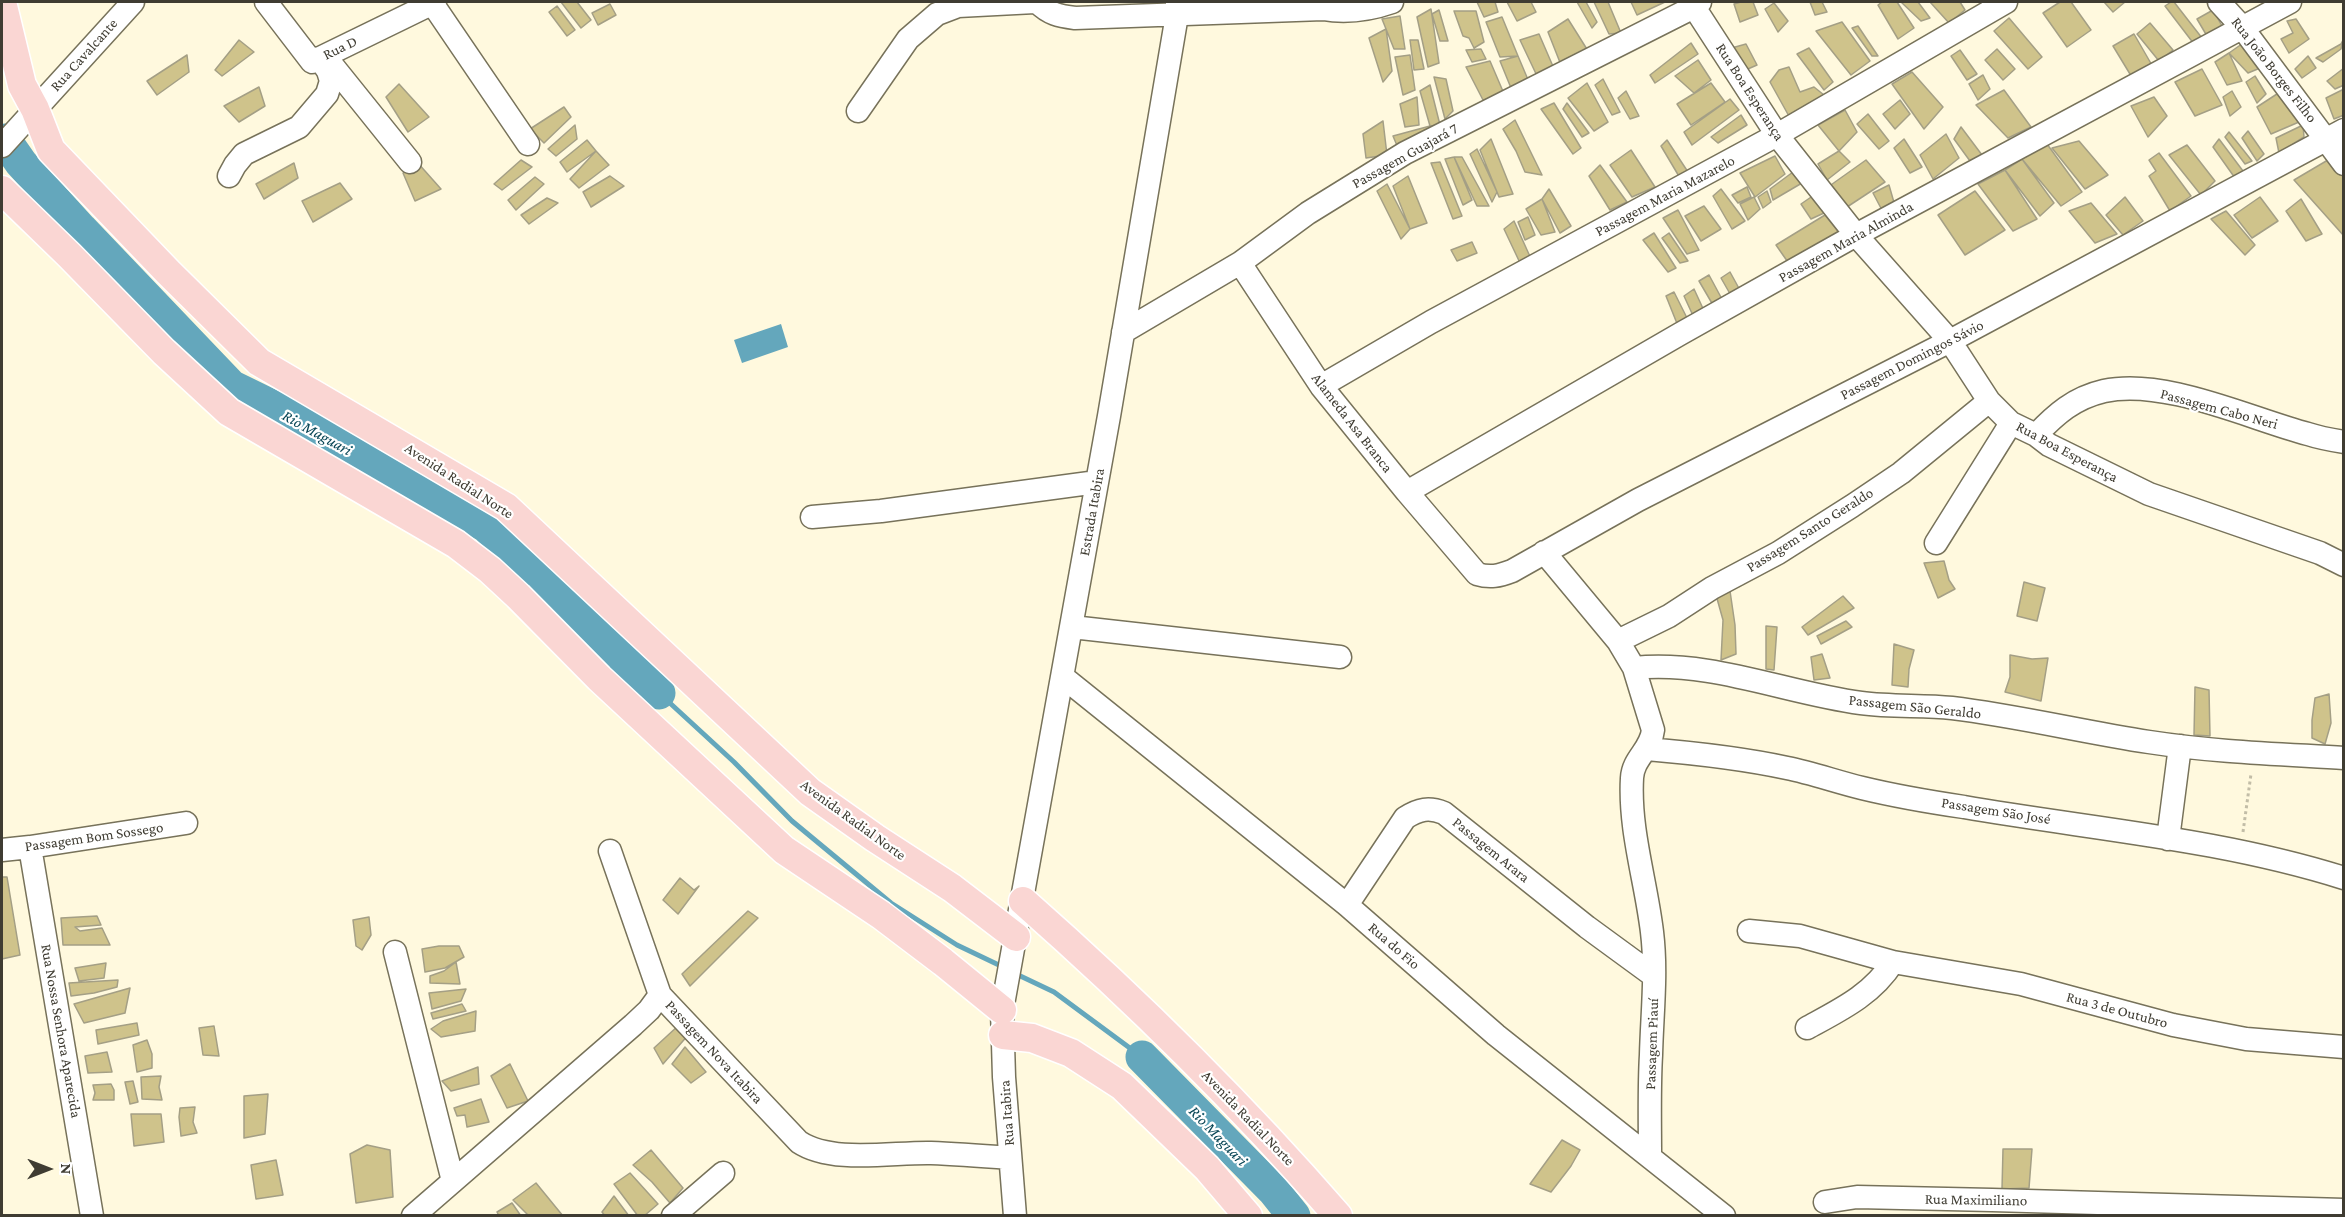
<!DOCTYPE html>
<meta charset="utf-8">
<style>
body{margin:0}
#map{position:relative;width:2345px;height:1217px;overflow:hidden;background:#fff9de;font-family:"Crimson Pro",serif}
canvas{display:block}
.frame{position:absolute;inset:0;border:3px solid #3f3c32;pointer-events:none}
.north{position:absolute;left:18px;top:1139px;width:60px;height:60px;-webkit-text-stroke:4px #fff;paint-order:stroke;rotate:90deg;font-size:16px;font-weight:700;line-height:24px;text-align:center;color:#3f3c32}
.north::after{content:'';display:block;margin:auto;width:21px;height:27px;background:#3f3c32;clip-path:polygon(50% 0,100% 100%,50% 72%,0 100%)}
</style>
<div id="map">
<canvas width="2345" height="1217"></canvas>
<div class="frame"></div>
<div class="north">N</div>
</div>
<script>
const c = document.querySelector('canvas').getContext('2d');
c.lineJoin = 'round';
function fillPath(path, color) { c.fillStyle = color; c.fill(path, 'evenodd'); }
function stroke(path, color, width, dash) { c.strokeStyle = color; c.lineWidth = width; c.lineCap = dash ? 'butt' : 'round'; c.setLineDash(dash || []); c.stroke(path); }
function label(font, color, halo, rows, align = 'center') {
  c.font = font + ' "Crimson Pro",serif'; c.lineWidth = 4.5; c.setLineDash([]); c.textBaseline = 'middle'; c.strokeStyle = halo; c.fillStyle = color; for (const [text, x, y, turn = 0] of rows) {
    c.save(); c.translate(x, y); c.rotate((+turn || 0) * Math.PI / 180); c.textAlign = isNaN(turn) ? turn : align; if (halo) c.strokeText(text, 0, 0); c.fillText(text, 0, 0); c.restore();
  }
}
const water = new Path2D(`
 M781,324L788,347L742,363L734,340Z`);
const stream = new Path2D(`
 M659,693L734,762L792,821L891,903L957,945L1003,967
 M1014,973L1054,992L1142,1057`);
const river = new Path2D(`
 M5,140L21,163L81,229L231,386L276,408L486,526L549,590L659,693
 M1142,1057L1274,1191L1294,1216`);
const building = new Path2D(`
 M561,2H577L591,20L581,28Z
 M1477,2H1495L1498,12L1484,17Z
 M1507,2H1531L1536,12L1517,21Z
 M1577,2H1586L1597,22L1592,28Z
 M1594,2H1608L1621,33L1609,34Z
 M1631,2H1665L1637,15Z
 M1741,2H1753L1758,15L1740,22L1734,4Z
 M1810,2H1822L1827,12L1815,15Z
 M1882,2H1897L1914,28L1898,39L1878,5Z
 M1901,2H1918L1930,18L1921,21Z
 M1930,2H1960L1965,10L1949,23Z
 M2060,2H2071L2091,30L2067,47L2043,13Z
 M2104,2H2125L2113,12Z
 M2171,2H2174L2202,38L2194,44L2165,6Z
 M1774,3L1788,21L1778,32L1765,9Z
 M610,4L616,15L598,25L592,13Z
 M557,6L575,30L567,36L549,12Z
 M1431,9L1439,63L1428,67L1417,17Z
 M1439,10L1448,41H1440L1432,14Z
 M2213,10L2222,26L2207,36L2197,19Z
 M1454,11H1476L1484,42L1474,48L1469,38L1463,36Z
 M1400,16L1405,49H1394L1382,19Z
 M1502,17L1518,56L1500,57L1486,22Z
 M2009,18L2042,57L2028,69L1994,31Z
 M1568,19L1590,54L1561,65L1548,32Z
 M2296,19L2309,39L2289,53L2281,39L2293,33L2287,21Z
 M1842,22L1870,61L1851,75L1816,31Z
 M2150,23L2173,50L2159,61L2137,34Z
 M1858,26L1878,56H1872L1852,28Z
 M1386,29L1392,71L1383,82L1369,38Z
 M1539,34L1555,71L1538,78L1520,40Z
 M2134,34L2153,67L2133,79L2113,46Z
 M239,40L254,52L222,76L215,70Z
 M1410,40H1418L1424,69L1414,70Z
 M2343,40L2341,49L2323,62L2316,58L2341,44Z
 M2246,41L2265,66L2248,73L2229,53Z
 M1691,43L1698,54L1655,83L1650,75Z
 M1746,44L1757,65L1741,72L1728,49Z
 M1809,48L1833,82L1824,90L1797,54Z
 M1481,49L1486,59L1472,62L1466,50Z
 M1997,49L2015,69L2003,80L1985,60Z
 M1960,50L1977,74L1967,80L1951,56Z
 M2229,53L2242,81L2227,85L2215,62Z
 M187,55L189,72L157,95L147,81Z
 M1410,55L1415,90L1403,95L1395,57Z
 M1518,56L1529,82L1511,88L1500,61Z
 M2308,56L2316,68L2302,78L2295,69Z
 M1698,60L1711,80L1694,93L1675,76Z
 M1490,61L1505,96L1483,100L1466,67Z
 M1789,67L1800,92L1814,87L1824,95L1790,118L1770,82L1779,70Z
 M2344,68V85L2335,89L2327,81Z
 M2202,69L2222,105L2195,116L2175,82Z
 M1912,72L1943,107L1924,129L1892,84Z
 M1983,75L1990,89L1978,100L1969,84Z
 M2255,76L2266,94L2257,103L2246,82Z
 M1434,77L1446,79L1453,111L1445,119Z
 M1603,79L1620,112L1612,115L1595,85Z
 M1587,83L1608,122L1594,131L1568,98Z
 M1711,83L1725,102L1691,125L1677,104Z
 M399,84L429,117L408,132L386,97Z
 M1430,85L1440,125L1430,126L1420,91Z
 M259,87L265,106L239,122L224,106Z
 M2344,89V115L2334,119L2326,98Z
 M2004,90L2031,127L2008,138L1976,105Z
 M1626,91L1639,116L1630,119L1618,98Z
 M2232,91L2241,107L2230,116L2223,97Z
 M2280,92L2299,122L2271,134L2257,107Z
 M1417,97L1419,125L1405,127L1400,104Z
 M2154,97L2167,116L2148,137L2131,106Z
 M1730,99L1739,110L1692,145L1684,132Z
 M1900,100L1910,114L1895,129L1883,114Z
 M1554,103L1581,148L1573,154L1541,109Z
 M1567,103L1589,133L1582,137L1563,109Z
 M564,107L571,117L544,143L530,129Z
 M1845,110L1857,132L1839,151L1818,125Z
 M1868,114L1889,141L1879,149L1857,124Z
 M1741,115L1747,125L1718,143L1711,137Z
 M1515,120L1542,175L1525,172L1516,151L1503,129Z
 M1383,121L1387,155L1366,158L1363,134Z
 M575,125L577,139L556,156L548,149Z
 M2303,125L2304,137L2279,153L2276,138Z
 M1430,126L1426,136L1398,148L1393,136Z
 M1961,127L1982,155L1970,161L1954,139Z
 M2248,131L2264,154L2257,161L2242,138Z
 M2229,132L2252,161L2245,164L2225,137Z
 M1946,134L1959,158L1933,179L1920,155Z
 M1491,139L1513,194L1499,197L1497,192L1480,150Z
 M1904,139L1922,167L1910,173L1894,148Z
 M2219,139L2243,171L2235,178L2213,147Z
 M587,140L596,151L567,172L560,162Z
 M1667,140L1688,172L1680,178L1661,146Z
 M2079,141L2108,175L2085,189L2052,148Z
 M2047,144L2082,192L2061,206L2022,159Z
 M2187,145L2215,181L2201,195L2169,155Z
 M1477,149L1497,192L1492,202L1470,154Z
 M1631,150L1655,187L1632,197L1610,165Z
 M596,151L609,165L579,188L570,179Z
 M1839,151L1850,162L1827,180L1818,164Z
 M2159,153L2191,196L2170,211L2149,176L2156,171L2149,160Z
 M1775,156L1785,174L1755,197L1740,173Z
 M1454,157H1462L1489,206H1477Z
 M1454,157L1472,200L1463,205L1445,159Z
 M2333,157L2344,175V236L2294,180Z
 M2022,159L2054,203L2040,216L2005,170Z
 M521,160L532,167L502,190L494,184Z
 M1866,160L1885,182L1847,207L1828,187Z
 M417,162L441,189L415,201L403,173Z
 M1440,162L1462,216L1453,219L1431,163Z
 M294,163L298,178L264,199L256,184Z
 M1600,165L1627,202L1610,210L1589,176Z
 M2005,170L2037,219L2013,231L1978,184Z
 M1793,172L1802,183L1773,200L1770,189Z
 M610,176L624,186L591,207L583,192Z
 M1408,176L1427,223L1410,229L1393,186Z
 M535,177L544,184L516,210L508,200Z
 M340,183L352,199L313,222L302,201Z
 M1387,184L1410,229L1401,239L1377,191Z
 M1889,185L1895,206L1884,214L1873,193Z
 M1747,187L1751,197L1738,203L1732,195Z
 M1549,189L1571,226L1560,233L1542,199Z
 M1721,189L1745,221L1732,229L1713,196Z
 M1767,191L1771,202L1763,208L1758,197Z
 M1975,191L2005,230L1965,255L1938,215Z
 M1814,195L1824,213L1811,219L1801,204Z
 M1754,197L1760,209L1748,220L1740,204Z
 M2125,197L2143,221L2123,235L2106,215Z
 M2260,197L2278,221L2252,238L2234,215Z
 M547,198L558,203L529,224L521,215Z
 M1542,199L1555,232L1541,235L1526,209Z
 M2301,199L2322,234L2306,241L2286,211Z
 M2091,203L2117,234L2095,243L2069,211Z
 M1704,206L1721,229L1701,241L1685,216Z
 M1678,210L1699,250L1687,254L1663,218Z
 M2226,211L2255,245L2245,255L2211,219Z
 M1825,215L1842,236L1792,268L1776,245Z
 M1528,217L1535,235L1525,240L1518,222Z
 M1514,221L1532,261L1521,265L1504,229Z
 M1654,233L1676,268L1668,272L1643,240Z
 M1669,233L1688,261L1680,263L1662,238Z
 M1472,242L1477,253L1457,261L1451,250Z
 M1730,272L1741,292L1733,299L1721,278Z
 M1709,275L1723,301L1713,305L1699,281Z
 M1694,289L1706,315L1695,320L1684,296Z
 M1674,292L1688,320L1678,326L1666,296Z
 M1944,561L1949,580L1955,589L1938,598L1924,563Z
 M2024,582L2045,588L2037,621L2017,616Z
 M1730,591L1735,625L1736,654L1721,660L1723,620L1716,595Z
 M1843,596L1854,608L1808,635L1802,627Z
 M1846,621L1852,627L1821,644L1817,636Z
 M1766,626L1777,627L1774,670L1766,669Z
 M1894,644L1914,650L1909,669L1908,687L1892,685Z
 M1822,654L1830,678L1814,680L1811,657Z
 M2010,655L2032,659L2048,658L2041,701L2005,692L2010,677Z
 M2195,687L2209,690L2210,736L2194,735Z
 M2329,694L2331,723L2325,744L2312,738V720L2315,698Z
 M2,877H7L20,955L2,959Z
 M680,878L694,890L699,886L678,914L663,900Z
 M748,911L758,918L690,986L682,974Z
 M97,916L101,925L75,927L80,931L102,928L110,945H63L61,918Z
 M369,917L371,935L362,950L356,946L353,920Z
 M439,946H459L464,957L445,968L425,972L422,949Z
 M456,962L460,984L430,983V976L444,971Z
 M106,963L104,978L79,981L75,968Z
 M118,980L117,987L94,993L71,996L69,983Z
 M130,988L125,1013L84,1023L74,1004Z
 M466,989L461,1001L432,1009L429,993Z
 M462,1004L466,1011L433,1019L431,1013Z
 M476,1011L475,1031L441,1037L431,1029L443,1021Z
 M137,1023L139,1035L98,1044L96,1030Z
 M679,1025L689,1034L663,1064L654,1048Z
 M214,1026L219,1056L203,1055L199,1028Z
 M147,1040L152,1054V1068L137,1072L133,1045Z
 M685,1047L706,1072L691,1083L672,1064Z
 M107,1052L112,1072L88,1073L85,1056Z
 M510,1064L528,1101L507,1108L491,1076Z
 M478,1067L479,1084L451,1091L442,1081Z
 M161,1076L159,1087L162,1100L142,1099L141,1077Z
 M133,1081L138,1102L130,1104L125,1082Z
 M111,1084L114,1090V1100H93L95,1093L93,1085Z
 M268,1094L265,1134L244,1138V1096Z
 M481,1099L489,1122L467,1127L465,1115L457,1116L454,1108Z
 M195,1107L193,1122L197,1133L181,1136L179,1117L180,1108Z
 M131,1114H161L164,1142L134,1146Z
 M1562,1140L1580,1150L1571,1166L1551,1192L1530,1184Z
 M367,1145L390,1150L393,1197L356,1203L350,1154Z
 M2003,1149H2032L2029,1188L2002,1189Z
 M651,1150L683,1188L670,1203L652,1182L633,1165Z
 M276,1160L283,1195L256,1199L251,1165Z
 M630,1173L658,1204L644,1216H638L614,1184Z
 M536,1183L563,1216H529L513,1200Z
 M614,1196L629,1216H605L602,1212Z
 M512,1203L521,1216H499L497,1212Z`);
const path = new Path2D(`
 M2243,832L2251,774`);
const minor = new Path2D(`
 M266,2L312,62L435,2
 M1037,2C1049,14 1059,16 1075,18L1323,9C1347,13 1369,10 1392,2
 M2219,2L2241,26L2344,164
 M432,3L528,144
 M1694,7L1777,135L1856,235L1950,341L1989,401L2011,423L2036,435L2049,445L2149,494L2320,553L2344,565
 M328,60L410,162
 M858,111L908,39L937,14L958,6L1035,2
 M2,146L133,2
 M229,176L235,165L244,154L299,127L327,94L331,81L328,71L319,58
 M1240,263L1321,386L1407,492L1477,574C1490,578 1499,576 1512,571L1638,500L1950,341L2344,130
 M1123,332L1240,263L1308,213L1405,153L1694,7L1700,2
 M1321,386L1431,322L1777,135L2006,2
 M2036,435C2056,414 2074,398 2104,391C2165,378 2248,418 2308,434C2320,438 2332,440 2344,442
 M1407,492L1680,334L1856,235L2290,2
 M812,517L881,511L1097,482
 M1936,543L2011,423
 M1544,552L1618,641L1634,668L1653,730C1651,750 1633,758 1632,778C1629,830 1646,881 1652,932C1657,973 1652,1014 1651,1055C1649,1089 1650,1122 1650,1156
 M1072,627L1340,657
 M1618,641L1669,616L1712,588L1778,553L1852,506L1901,473L1989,401
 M1634,668C1712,660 1785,693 1861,703C1891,707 1922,705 1952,708C2018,716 2083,732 2149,742C2214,752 2278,754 2344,758
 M1063,677L1347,905L1496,1035L1724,1216
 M1647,749C1694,753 1741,758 1787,768C1812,773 1837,782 1862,788C1895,796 1930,802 1964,807C2091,829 2221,839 2344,878
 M2168,839L2180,746
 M30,847L92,1216
 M2,850L30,847L186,823
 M610,851L660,995L799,1142C832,1164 893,1152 931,1153C958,1154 984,1156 1010,1158
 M1347,905L1405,818C1419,809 1429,807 1444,813L1587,927L1654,976
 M1749,931L1800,936L1893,962L2021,984L2173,1025L2246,1039L2344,1047
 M395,952L453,1181
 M1807,1028C1840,1010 1872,995 1893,962
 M1825,1202L1857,1197L1992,1200L2344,1210
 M413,1216L633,1025L649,1010L660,995
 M673,1216L723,1173
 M1015,1216L1004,1077L1002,1010L1109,416L1177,15V2`);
const major = new Path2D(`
 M2,2L22,85L35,109L51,150L168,272L259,362L506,507L810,792L875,838L952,888L1016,937
 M2,190L69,255L164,352L229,412L456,544L490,570L518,596L599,678L784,850L881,915L943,962L1002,1010
 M1023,901C1133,998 1241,1104 1338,1216
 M1003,1035L1032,1038L1071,1053L1122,1086L1207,1168L1248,1216`);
const streetNames = [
 ["Rua D",340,48,-26],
 ["Rua Cavalcante",84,55,-48],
 ["Rua João Borges Filho",2274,70,52],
 ["Rua Boa Esperança",1750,92,57],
 ["Passagem Guajará 7",1405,156,-29],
 ["Passagem Maria Mazarelo",1665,196,-28],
 ["Passagem Maria Alminda",1846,242,-29],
 ["Passagem Domingos Sávio",1912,360,-27],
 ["Passagem Cabo Neri",2219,409,15],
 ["Alameda Asa Branca",1352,423,52],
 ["Rua Boa Esperança",2067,452,28],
 ["Avenida Radial Norte",459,481,33],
 ["Estrada Itabira",1092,512,-80],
 ["Passagem Santo Geraldo",1810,530,-32],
 ["Passagem São Geraldo",1915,707,6],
 ["Passagem São José",1996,811,9],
 ["Avenida Radial Norte",853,820,36],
 ["Passagem Bom Sossego",94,837,-8],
 ["Passagem Arara",1491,850,39],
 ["Rua do Fio",1394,946,41],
 ["Rua 3 de Outubro",2117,1010,15],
 ["Rua Nossa Senhora Aparecida",61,1031,80],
 ["Passagem Piauí",1652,1044,-88],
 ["Passagem Nova Itabira",714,1052,47],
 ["Rua Itabira",1007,1113,-94],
 ["Avenida Radial Norte",1248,1118,46],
 ["Rua Maximiliano",1976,1200,1]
];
const waterNames = [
 ["Rio Maguari",317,433,29],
 ["Rio Maguari",1218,1136,46]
];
fillPath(water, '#64a7bc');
stroke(stream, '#64a7bc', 5);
stroke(river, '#64a7bc', 33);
fillPath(building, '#cfc38b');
stroke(building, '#a49f85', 1.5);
stroke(minor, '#77725a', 25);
stroke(major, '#fff', 31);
stroke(path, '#c2bda7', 3, [3, 3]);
stroke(minor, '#fff', 22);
stroke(major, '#fad6d3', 28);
label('15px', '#3f3c32', '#fff', streetNames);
label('italic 16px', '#094656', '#fff', waterNames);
</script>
